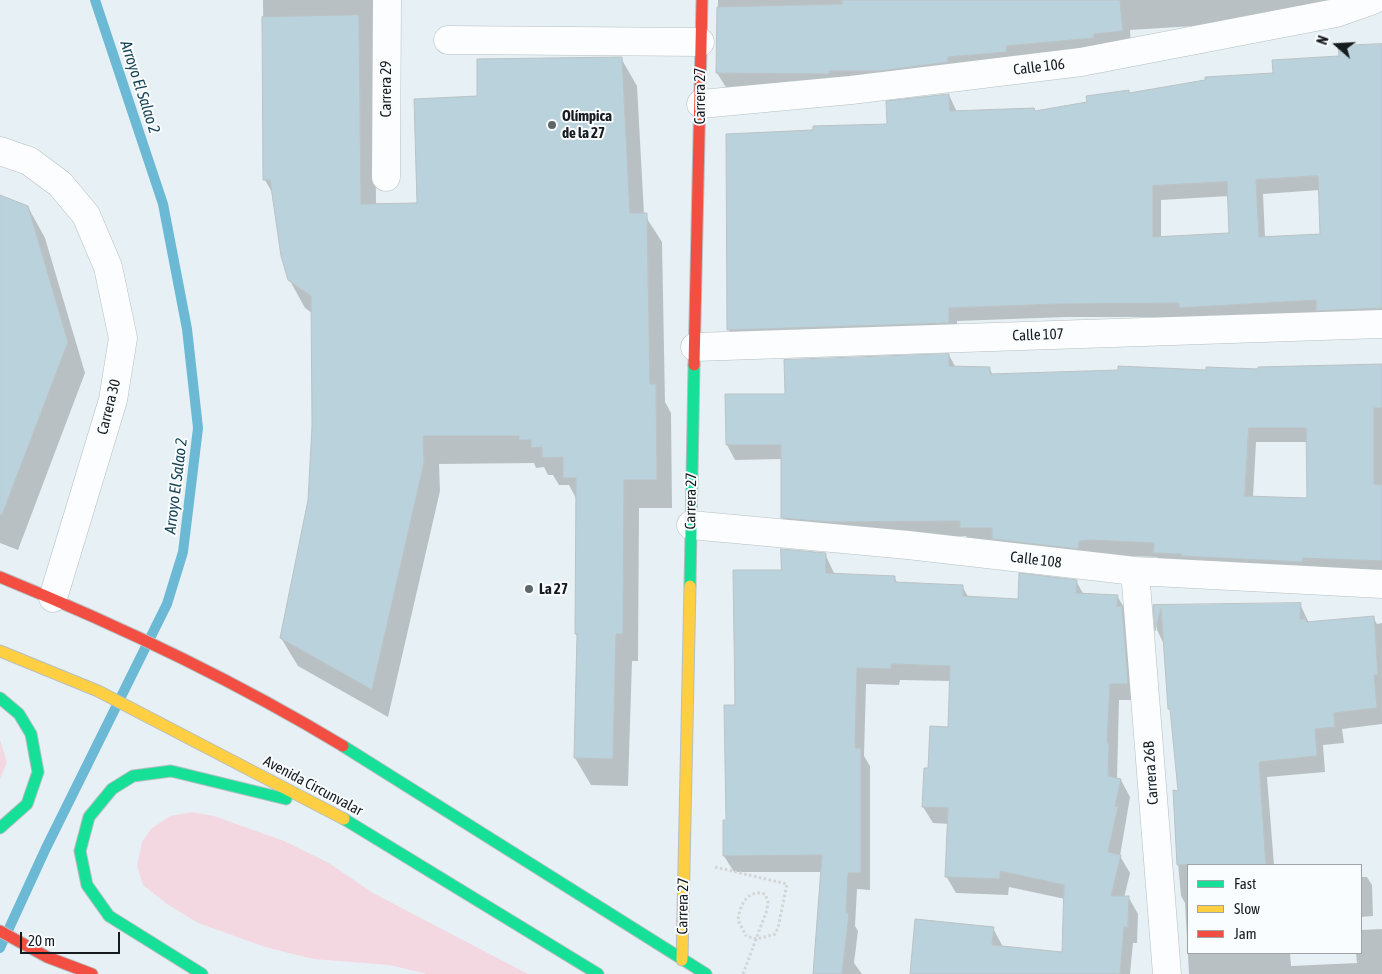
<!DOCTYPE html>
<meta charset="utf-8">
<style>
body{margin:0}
#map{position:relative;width:1382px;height:974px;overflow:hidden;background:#e7f1f5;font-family:"Asap Condensed",sans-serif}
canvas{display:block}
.legend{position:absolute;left:1187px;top:864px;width:175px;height:90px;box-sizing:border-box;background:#fafdff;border:1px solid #9ea3a5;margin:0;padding:6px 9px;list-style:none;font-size:15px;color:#151b1e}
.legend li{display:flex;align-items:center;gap:10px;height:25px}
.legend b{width:25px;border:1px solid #9ea3a5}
.north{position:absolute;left:1312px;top:20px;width:50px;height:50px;-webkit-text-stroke:4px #fafdff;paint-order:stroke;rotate:289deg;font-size:14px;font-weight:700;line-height:20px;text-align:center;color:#151b1e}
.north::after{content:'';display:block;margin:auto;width:18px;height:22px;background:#151b1e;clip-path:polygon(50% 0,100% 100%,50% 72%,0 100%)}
.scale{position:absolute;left:20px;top:932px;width:100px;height:22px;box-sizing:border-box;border:2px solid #151b1e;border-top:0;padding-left:6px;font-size:15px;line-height:18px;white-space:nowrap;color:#151b1e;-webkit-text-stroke:4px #fafdff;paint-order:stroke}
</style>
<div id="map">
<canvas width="1382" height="974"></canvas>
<ul class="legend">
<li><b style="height:6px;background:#16e098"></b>Fast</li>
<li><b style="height:6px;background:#ffcf43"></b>Slow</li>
<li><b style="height:6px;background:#f24e42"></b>Jam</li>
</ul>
<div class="north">N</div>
<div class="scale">20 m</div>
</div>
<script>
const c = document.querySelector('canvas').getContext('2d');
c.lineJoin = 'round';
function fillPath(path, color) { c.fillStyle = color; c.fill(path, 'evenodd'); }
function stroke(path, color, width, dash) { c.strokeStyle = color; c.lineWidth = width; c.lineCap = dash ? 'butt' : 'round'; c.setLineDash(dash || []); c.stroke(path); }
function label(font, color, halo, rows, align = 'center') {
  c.font = font + ' "Asap Condensed",sans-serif'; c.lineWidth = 4; c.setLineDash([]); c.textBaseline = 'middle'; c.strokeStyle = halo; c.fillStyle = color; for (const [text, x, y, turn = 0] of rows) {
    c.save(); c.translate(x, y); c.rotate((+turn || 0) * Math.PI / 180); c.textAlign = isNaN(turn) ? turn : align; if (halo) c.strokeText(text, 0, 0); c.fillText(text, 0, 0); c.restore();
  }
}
const green = new Path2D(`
 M0,740L7,762L0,779Z
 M192,812L214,816L284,841L329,863L373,893L528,974H427L390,965L313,959L265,947L198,923L167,904L143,885L137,866L142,842L151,829L170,816Z`);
const shadow = new Path2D(`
 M263,0H374L376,205L418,204L478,97L621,58L637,86L644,214L662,242L665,402L671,413L672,508H639L638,661H632L628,786L591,785L575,758L578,637L576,634L577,500L569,485H559L553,475H548L544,467L536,468L534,463L439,464L440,491L388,717L298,666L281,638L309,500L314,426L312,313L305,308L289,279L273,194L265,180Z
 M718,0H1379L1290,20L1130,30L1131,47L1015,68L727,89L717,73Z
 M1382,45V322H1189L1186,317H1066L957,321V337L737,344L729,330L727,135L889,125L949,95L957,112H1035L1088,103L1128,91L1130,94L1274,74ZM1320,190L1322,235L1265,237L1263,194ZM1229,196L1231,234L1161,238V200Z
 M0,196L28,207L45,238L85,373L18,550L0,543Z
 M949,355L956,368H989L993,375L1382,366V582L1163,568L1157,557L1100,555L970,543L966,536L839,537L790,532L782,517V459L735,460L727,445L786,395ZM1256,442H1308V500L1253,497Z
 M825,554L835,575L894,577L898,584L962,586L969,598L1019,600L1076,581L1084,595L1117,596L1127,612L1137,700H1119L1117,779L1121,780L1130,797L1120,856L1130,873L1124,898H1129L1138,914L1137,943H1133L1130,974H911L993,928L1003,947L1063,953L1065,899L1009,887L1008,895L956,893L946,876L949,824L933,823L923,807L929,770L949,728L951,681L900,680L899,685L866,684L864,756L870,766V890L857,889L855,926L858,931L854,963L862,974H814L822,872H734L724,856L736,706L782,571Z
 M1300,604L1309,623L1373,617L1377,624L1382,623V724L1342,729L1344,743L1323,745L1325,772L1267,777L1274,865H1188V953H1290L1291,966L1357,963L1356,953H1361V930L1382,929V974H1189L1185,903L1181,896L1175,829L1179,793L1172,714L1169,709L1164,644L1157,630L1155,607Z
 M1361,877H1367L1372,885L1373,916L1361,917Z`);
const stream = new Path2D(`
 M0,948L46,848L167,604L183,552L198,428L187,329L163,204L95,0`);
const building = new Path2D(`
 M842,0H1120L1123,31L1094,34V38L1006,46L1007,52L948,57V62L880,71H829V74L716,73L717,7L842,4Z
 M359,15L361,204L417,203L414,99L477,96V59L622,57L630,213H647L650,384H656L657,480H624L623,634H616L613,759L574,758L577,634H575L576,478H563V457L542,458V447L531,448V440H519V436H423L424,463L372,690L280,638L308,500L312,426L311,296L288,280L281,256L270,180H263L262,17Z
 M1382,44V308L1316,311V300L1179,308V303L1057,304L949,308V323L727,330L726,134L813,130V126L887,124L886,101L949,94L950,111L1034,108L1035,111L1087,102L1086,96L1129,90V93L1205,80V77L1273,73L1272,60L1339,56L1338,46ZM1318,176L1320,234L1259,237L1256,180ZM1227,182L1229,233L1153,237V186Z
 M0,195L28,206L68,342L2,515H0Z
 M949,354V366L990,367V374L1118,370V366L1206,370V367L1258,369V367L1382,364V408H1374V484L1382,485V561L1303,558L1302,562L1181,556V554L1153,553L1154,543L1091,540L1079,541L1078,549L992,539V528H960V521L830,522L781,518V445H726L725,394H785L784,360ZM1249,428H1306L1307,498L1245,496Z
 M781,549L826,553V573L895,576V582L963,585V596L1018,599L1019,573L1077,580L1076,593L1118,595L1117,606H1122L1128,684H1110L1107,743H1109L1108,776L1121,779L1115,806L1118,807L1108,852L1121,855L1111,896H1129L1128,927H1124L1120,974H910L915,919L994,927L992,945L1062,952L1064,885L1000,871V879L945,877L948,808L922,807L924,768H928L930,726L948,727L950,666L891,664V669L857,668L855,748H861V873H848L846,913H849L842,974H813L822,855L723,856V820H726L724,705H735L733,570H781Z
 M1301,603L1300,619H1306V622L1374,616L1378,675H1374L1377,708L1334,713L1335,727L1315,729L1317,756L1259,762L1266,865H1177L1173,790L1178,791L1170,709H1168L1161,608L1155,631L1153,605Z`);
const path = new Path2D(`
 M715,867L787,884L778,928L775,934L757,939L746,936`);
const street = new Path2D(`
 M448,40L700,42
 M701,104L851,90L1081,62L1336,13L1373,0
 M0,151L29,161L60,184L86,215L108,267L123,338L113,400L53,598
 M386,177L387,0
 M695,347L1382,324
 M691,525L908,545L1135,571L1382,584
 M1135,571L1167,974`);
const fast = new Path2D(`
 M690,586L694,365
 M0,698L19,714L31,734L38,772L27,804L0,828
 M343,746L706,974
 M344,819L598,974
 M202,974L109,916L87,885L80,851L89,817L112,789L133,776L171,771L286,799`);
const slow = new Path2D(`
 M0,651L98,691L344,819
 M682,960L690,586`);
const jam = new Path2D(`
 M694,365L702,0
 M0,577C118,625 234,680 343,746
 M0,931L47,957L92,974`);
const pathBridge = new Path2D(`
 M743,974L767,910L768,902L765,894C747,889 740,905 738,920L746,936`);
const markers = [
 [552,125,5,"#5e6669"],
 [529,589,5,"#5e6669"]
];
const streetNames = [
 ["Calle 106",1039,67,-7],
 ["Carrera 29",386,89,-90],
 ["Carrera 27",700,96,-90],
 ["Calle 107",1038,335,-2],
 ["Carrera 30",109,407,-76],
 ["Carrera 27",691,501,-89],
 ["Calle 108",1036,560,7],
 ["Carrera 26B",1151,773,-94],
 ["Avenida Circunvalar",313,786,28],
 ["Carrera 27",683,906,-89]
];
const poiNames = [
 ["Olímpica",562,116],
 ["de la 27",562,133],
 ["La 27",539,589]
];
const waterNames = [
 ["Arroyo El Salao 2",140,87,72],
 ["Arroyo El Salao 2",176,486,-83]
];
fillPath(green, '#f3d8e1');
fillPath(shadow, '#0003');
stroke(stream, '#6bb9d4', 10);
fillPath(building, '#bad2db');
stroke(building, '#bac2c5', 1);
stroke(street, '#b6bec1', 29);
stroke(fast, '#b6bec1', 13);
stroke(slow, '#b6bec1', 13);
stroke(jam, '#b6bec1', 13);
stroke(path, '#d2d5d6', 3, [2.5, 2.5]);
stroke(street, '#fbfdfe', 28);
stroke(fast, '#16e098', 11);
stroke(slow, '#ffcf43', 11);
stroke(jam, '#f24e42', 11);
stroke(pathBridge, '#d2d5d6', 3, [2.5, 2.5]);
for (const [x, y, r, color] of markers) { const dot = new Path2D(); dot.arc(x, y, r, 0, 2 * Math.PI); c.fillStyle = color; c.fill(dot); stroke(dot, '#fafdff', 2); }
label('15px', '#151b1e', '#fafdff', streetNames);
label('bold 15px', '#151b1e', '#fafdff', poiNames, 'left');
label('italic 16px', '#164353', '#fafdff', waterNames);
</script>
